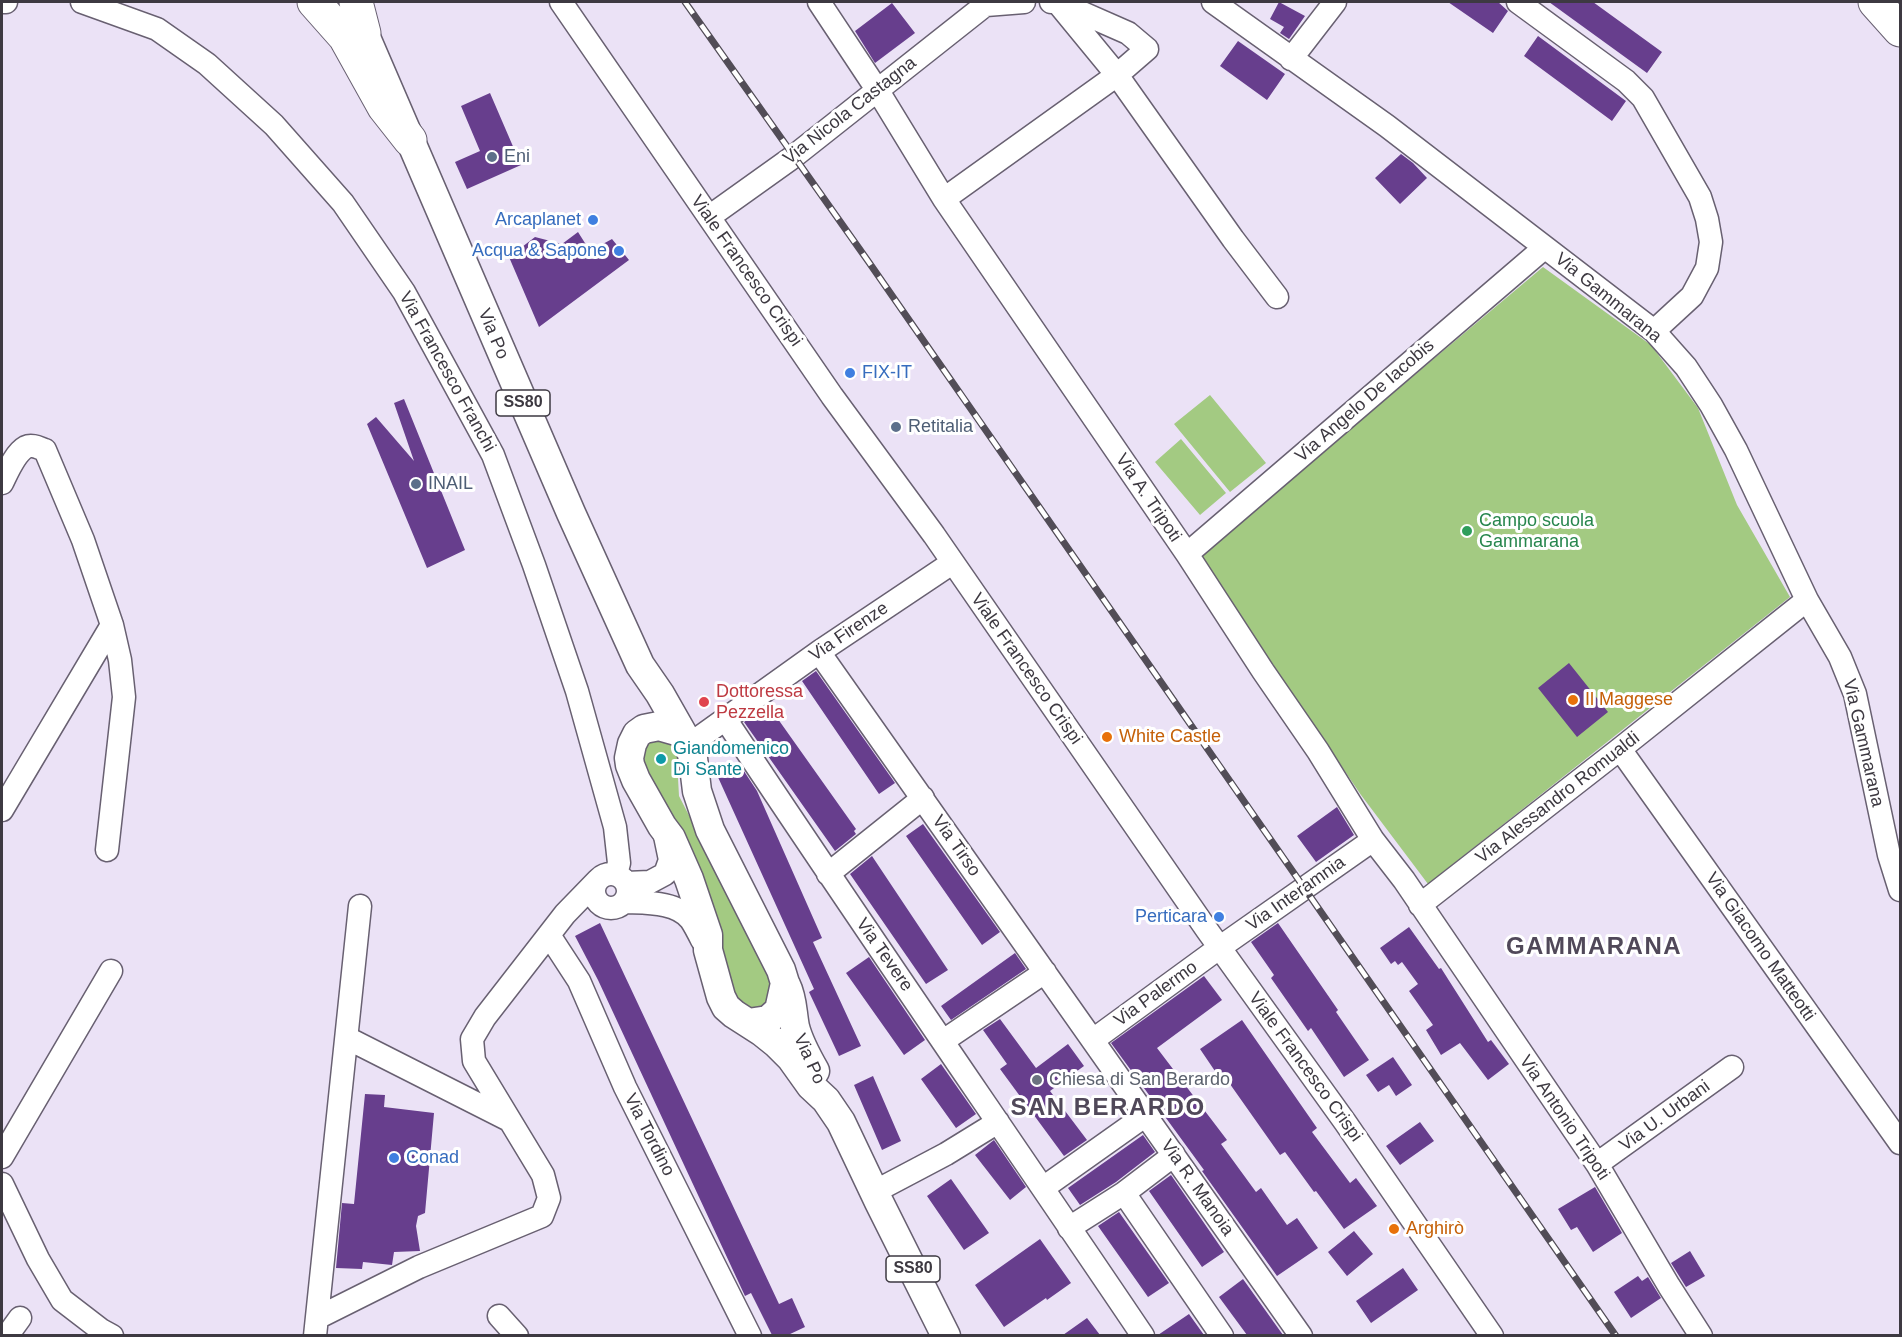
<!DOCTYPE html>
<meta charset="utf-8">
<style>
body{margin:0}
#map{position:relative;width:1902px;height:1337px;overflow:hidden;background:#ebe2f6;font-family:Arial,sans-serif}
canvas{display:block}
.frame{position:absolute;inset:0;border:3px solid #3d3941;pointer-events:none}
</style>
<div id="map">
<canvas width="1902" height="1337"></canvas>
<div class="frame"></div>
</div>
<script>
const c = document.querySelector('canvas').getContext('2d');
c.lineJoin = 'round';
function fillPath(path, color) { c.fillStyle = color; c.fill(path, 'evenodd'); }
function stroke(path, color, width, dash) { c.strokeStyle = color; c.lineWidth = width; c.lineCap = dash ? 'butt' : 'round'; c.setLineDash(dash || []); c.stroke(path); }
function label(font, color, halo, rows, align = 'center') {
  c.font = font + ' Arial,sans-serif'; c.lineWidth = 6; c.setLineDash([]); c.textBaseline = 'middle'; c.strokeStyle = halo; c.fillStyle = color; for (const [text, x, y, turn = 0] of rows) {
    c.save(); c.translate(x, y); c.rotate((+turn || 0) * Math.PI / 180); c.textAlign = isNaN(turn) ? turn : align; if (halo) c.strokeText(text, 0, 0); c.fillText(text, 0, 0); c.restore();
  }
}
const green = new Path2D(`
 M1543,267L1651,345L1698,408L1737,505L1790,597L1428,884L1361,795L1199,556Z
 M1210,395L1266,463L1230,492L1174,424Z
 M1181,439L1226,493L1200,515L1155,462Z
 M673,738L683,767L678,778L679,796L770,973L775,998L753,1013L736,997L640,762L646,742Z`);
const building = new Path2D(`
 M1279,2L1305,16L1289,39L1280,33L1284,27L1270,19Z
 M1448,2H1498L1508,11L1493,33Z
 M1549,2H1593L1662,52L1647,73Z
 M892,3L915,33L875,63L855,31Z
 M1538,36L1626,101L1612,121L1524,56Z
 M1238,41L1285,74L1267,100L1220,66Z
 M490,93L521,165L467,189L455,162L480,151L461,106Z
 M1401,154L1413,163L1427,178L1400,204L1375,178Z
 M578,232L590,251L612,239L629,260L539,327L509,257L535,237L562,244Z
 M404,399L465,550L427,568L367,424L376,417L414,461L394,403Z
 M1569,663L1608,712L1577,737L1538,688Z
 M816,671L895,783L879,794L802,681Z
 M768,705L856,829L854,831L856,834L835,851L744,722Z
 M740,765L757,791L822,938L813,942L861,1046L839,1056L809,992L814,989L717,775Z
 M1337,807L1354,835L1316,862L1297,836Z
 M923,824L1000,932L982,945L906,836Z
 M872,856L948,970L926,984L850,874Z
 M600,923L779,1304L792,1298L805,1327L788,1335H772L751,1293L745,1296L598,980L575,936Z
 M1278,923L1338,1010L1336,1012L1369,1060L1344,1077L1311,1028L1308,1031L1271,978L1274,975L1251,942Z
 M1409,927L1439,969L1441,968L1488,1042L1491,1040L1509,1064L1488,1080L1460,1043L1441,1055L1426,1030L1433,1025L1409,991L1418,984L1402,962L1398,965L1395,961L1391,964L1380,948Z
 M1015,953L1026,969L951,1020L941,1006Z
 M869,957L925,1040L904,1055L846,973Z
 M1204,976L1222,1000L1157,1048L1227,1140L1221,1144L1256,1192L1261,1188L1287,1225L1297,1218L1318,1248L1277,1276L1202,1171L1204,1170L1111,1043Z
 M1000,1019L1036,1068L1068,1044L1084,1066L1050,1091L1087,1140L1064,1156L1000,1069L1007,1064L983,1030Z
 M1242,1020L1317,1128L1312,1132L1350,1183L1356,1178L1377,1206L1344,1229L1316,1191L1314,1192L1285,1152L1280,1155L1225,1077L1221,1080L1200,1049Z
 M1393,1057L1412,1085L1396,1096L1389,1085L1378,1092L1366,1075Z
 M941,1064L976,1114L956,1128L921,1079Z
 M873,1076L901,1141L882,1150L854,1085Z
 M365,1094L385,1095L384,1107L434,1113L425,1213L418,1216L416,1226L420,1251L394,1252L392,1265L363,1262L362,1269L336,1268L342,1203L354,1204Z
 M1420,1122L1434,1141L1400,1165L1386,1146Z
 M1143,1135L1155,1152L1116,1182L1080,1205L1068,1188Z
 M994,1140L1026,1187L1010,1200L975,1155Z
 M1171,1175L1224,1252L1202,1267L1149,1191Z
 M951,1179L989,1233L964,1250L927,1196Z
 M1595,1187L1622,1233L1593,1252L1577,1227L1571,1230L1558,1209Z
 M1119,1212L1169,1283L1148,1297L1098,1226Z
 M1354,1231L1373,1254L1347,1276L1328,1252Z
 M1040,1239L1071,1283L1047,1300L1046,1298L1004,1327L975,1285Z
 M1690,1251L1705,1276L1686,1287L1671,1263Z
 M1403,1268L1418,1290L1371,1323L1356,1301Z
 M1638,1276L1642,1281L1648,1277L1661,1298L1631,1318L1614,1292Z
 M1243,1279L1283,1335H1247L1219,1297Z
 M1189,1314L1204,1335H1158Z
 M1087,1318L1100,1335H1063Z`);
const minor = new Path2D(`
 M2,2H6
 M82,2L157,29L207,64L274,125L343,203L404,292L493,455L534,565L577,691L615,827L619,863L616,874
 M561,2L832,396L934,535L1207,930L1345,1122L1492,1336
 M819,2L878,91L944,199L1187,554L1263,671L1318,751L1373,840L1404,880L1597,1164L1669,1286L1701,1336
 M1051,2H1057L1117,75L1233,239L1277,297
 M1213,2L1387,126L1654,331L1686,367L1711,405L1736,450L1807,600L1840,657L1855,694L1889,855L1900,890
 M1518,2L1626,81L1643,98L1700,197L1707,219L1711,242L1707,268L1692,296L1654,331
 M986,5L1024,2
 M1291,59L1335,2
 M944,199L1117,75L1147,49L1128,33L1062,4
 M709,217L793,157L989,2
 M2,483C7,473 15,453 26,447C32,444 39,448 45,450L83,540L112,625L120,660L124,697L107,850
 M1187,554L1544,248
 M819,652L1301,1336
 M726,720C863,927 1004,1130 1143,1336
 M689,745L819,652L952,563
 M1620,749L1900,1143
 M2,810L112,625
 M594 891a17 17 0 1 1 34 0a17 17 0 1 1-34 0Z
 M828,874L923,798
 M626,883L650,882L665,874L670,860L665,836
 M624,902C645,903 677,901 691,920C695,926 699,934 702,940
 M1420,905L1620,749L1807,600
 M549,935L579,981L625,1087L750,1336
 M347,1038L509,1120
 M1093,1040L1219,948L1373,840
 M943,1041L1045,972
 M2,1157L111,971
 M1597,1164L1732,1067
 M2,1184L38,1259L62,1300L101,1330L112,1336
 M1043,1188L1146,1115
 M874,1192L946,1154L998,1122
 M1124,1193L1222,1336
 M1069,1228L1124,1193L1174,1155
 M499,1316L517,1336
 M317,1318L419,1267L542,1216L549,1198L543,1175L474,1061L472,1039L485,1017L565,914L598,880
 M7,1336L20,1318
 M315,1336L360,906`);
const major = new Path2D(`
 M355,12L571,513L640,665L660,694L689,745L693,758L697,791L710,830L781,970L785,983L779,1010L768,1020L748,1023
 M680,732L659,726L644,729L637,734L632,744L629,758L630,765L636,780L662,826L671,838L689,879L708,935V950L721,997L726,1007L734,1014L762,1032L777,1044L791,1058L811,1086L826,1100L841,1122L879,1202L946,1336
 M786,985C793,999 792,1012 795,1027C799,1043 807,1057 815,1071`);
const highway = new Path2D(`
 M314,2L345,37L384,107L410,140
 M356,2L364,33
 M1875,2L1900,30`);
const rail = new Path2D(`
 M685,2L868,261L1616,1336`);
const markers = [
 [492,157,6,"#5c6f8a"],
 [593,220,6,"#3f7fe0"],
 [619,251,6,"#3f7fe0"],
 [850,373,6,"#3f7fe0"],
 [896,427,6,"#5c6f8a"],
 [416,484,6,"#5c6f8a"],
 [1467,531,6,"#2e9e5b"],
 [1573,700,6,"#e8710a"],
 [704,702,6,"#e0444e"],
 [1107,737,6,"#e8710a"],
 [661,759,6,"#0f9aa8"],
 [1219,917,6,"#3f7fe0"],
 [1037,1080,6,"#6b7280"],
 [394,1158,6,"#3f7fe0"],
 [1394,1229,6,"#e8710a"]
];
const shields = [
 [523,403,54],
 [913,1269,54]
];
const shieldNames = [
 ["SS80",523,403],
 ["SS80",913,1269]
];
const streetNames = [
 ["Via Nicola Castagna",850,111,-38],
 ["Viale Francesco Crispi",746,271,55],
 ["Via Gammarana",1608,298,39],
 ["Via Po",493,334,67],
 ["Via Francesco Franchi",447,372,61],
 ["Via Angelo De Iacobis",1365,401,-41],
 ["Via A. Tripoti",1148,498,56],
 ["Via Firenze",849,632,-34],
 ["Viale Francesco Crispi",1026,669,55],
 ["Via Gammarana",1863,743,77],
 ["Via Alessandro Romualdi",1558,798,-38],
 ["Via Tirso",956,846,55],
 ["Via Interamnia",1296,894,-35],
 ["Via Giacomo Matteotti",1760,947,55],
 ["Via Tevere",884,955,55],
 ["Via Palermo",1156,994,-36],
 ["Via Po",809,1059,66],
 ["Viale Francesco Crispi",1305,1067,54],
 ["Via U. Urbani",1665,1116,-36],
 ["Via Antonio Tripoti",1564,1118,56],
 ["Via Tordino",649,1135,63],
 ["Via R. Manoia",1197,1188,55]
];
const serviceNames = [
 ["Eni",504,157],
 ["Retitalia",908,427],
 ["INAIL",428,484]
];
const shopNames = [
 ["Arcaplanet",581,220],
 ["Acqua & Sapone",607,251],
 ["FIX-IT",862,373,"left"],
 ["Perticara",1207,917],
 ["Conad",406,1158,"left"]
];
const leisureNames = [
 ["Campo scuola",1479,521],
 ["Gammarana",1479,542]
];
const healthNames = [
 ["Dottoressa",716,692],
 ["Pezzella",716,713]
];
const foodNames = [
 ["Il Maggese",1585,700],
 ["White Castle",1119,737],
 ["Arghirò",1406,1229]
];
const cultureNames = [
 ["Giandomenico",673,749],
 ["Di Sante",673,770]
];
const worshipNames = [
 ["Chiesa di San Berardo",1049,1080]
];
const districtNames = [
 ["GAMMARANA",1594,947],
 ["SAN BERARDO",1108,1108]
];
fillPath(green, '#a3ca82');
fillPath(building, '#673e8d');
stroke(minor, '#686071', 25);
stroke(major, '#686071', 31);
stroke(highway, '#686071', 35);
stroke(minor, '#fff', 22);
stroke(major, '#fff', 28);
stroke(highway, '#fff', 33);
stroke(rail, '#524d57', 7);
stroke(rail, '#fff', 4.5, [14]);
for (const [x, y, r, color] of markers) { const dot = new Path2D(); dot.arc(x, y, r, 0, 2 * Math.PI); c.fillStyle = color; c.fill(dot); stroke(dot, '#fff', 2); }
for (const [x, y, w] of shields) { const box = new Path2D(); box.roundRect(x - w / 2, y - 13, w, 26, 4.5); c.fillStyle = '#fff'; c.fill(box); stroke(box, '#3d3941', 1.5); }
label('bold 16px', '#3d3941', null, shieldNames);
label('18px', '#3d3941', '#fff', streetNames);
label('18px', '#4e5e75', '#fff', serviceNames, 'left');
label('18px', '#366cbe', '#fff', shopNames, 'right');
label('18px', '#27864d', '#fff', leisureNames, 'left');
label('18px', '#be3a42', '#fff', healthNames, 'left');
label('18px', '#c56008', '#fff', foodNames, 'left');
label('18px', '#0d838f', '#fff', cultureNames, 'left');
label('18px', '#5b616d', '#fff', worshipNames, 'left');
c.letterSpacing = '1.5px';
label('bold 24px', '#504859', '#fff', districtNames);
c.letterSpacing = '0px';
</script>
